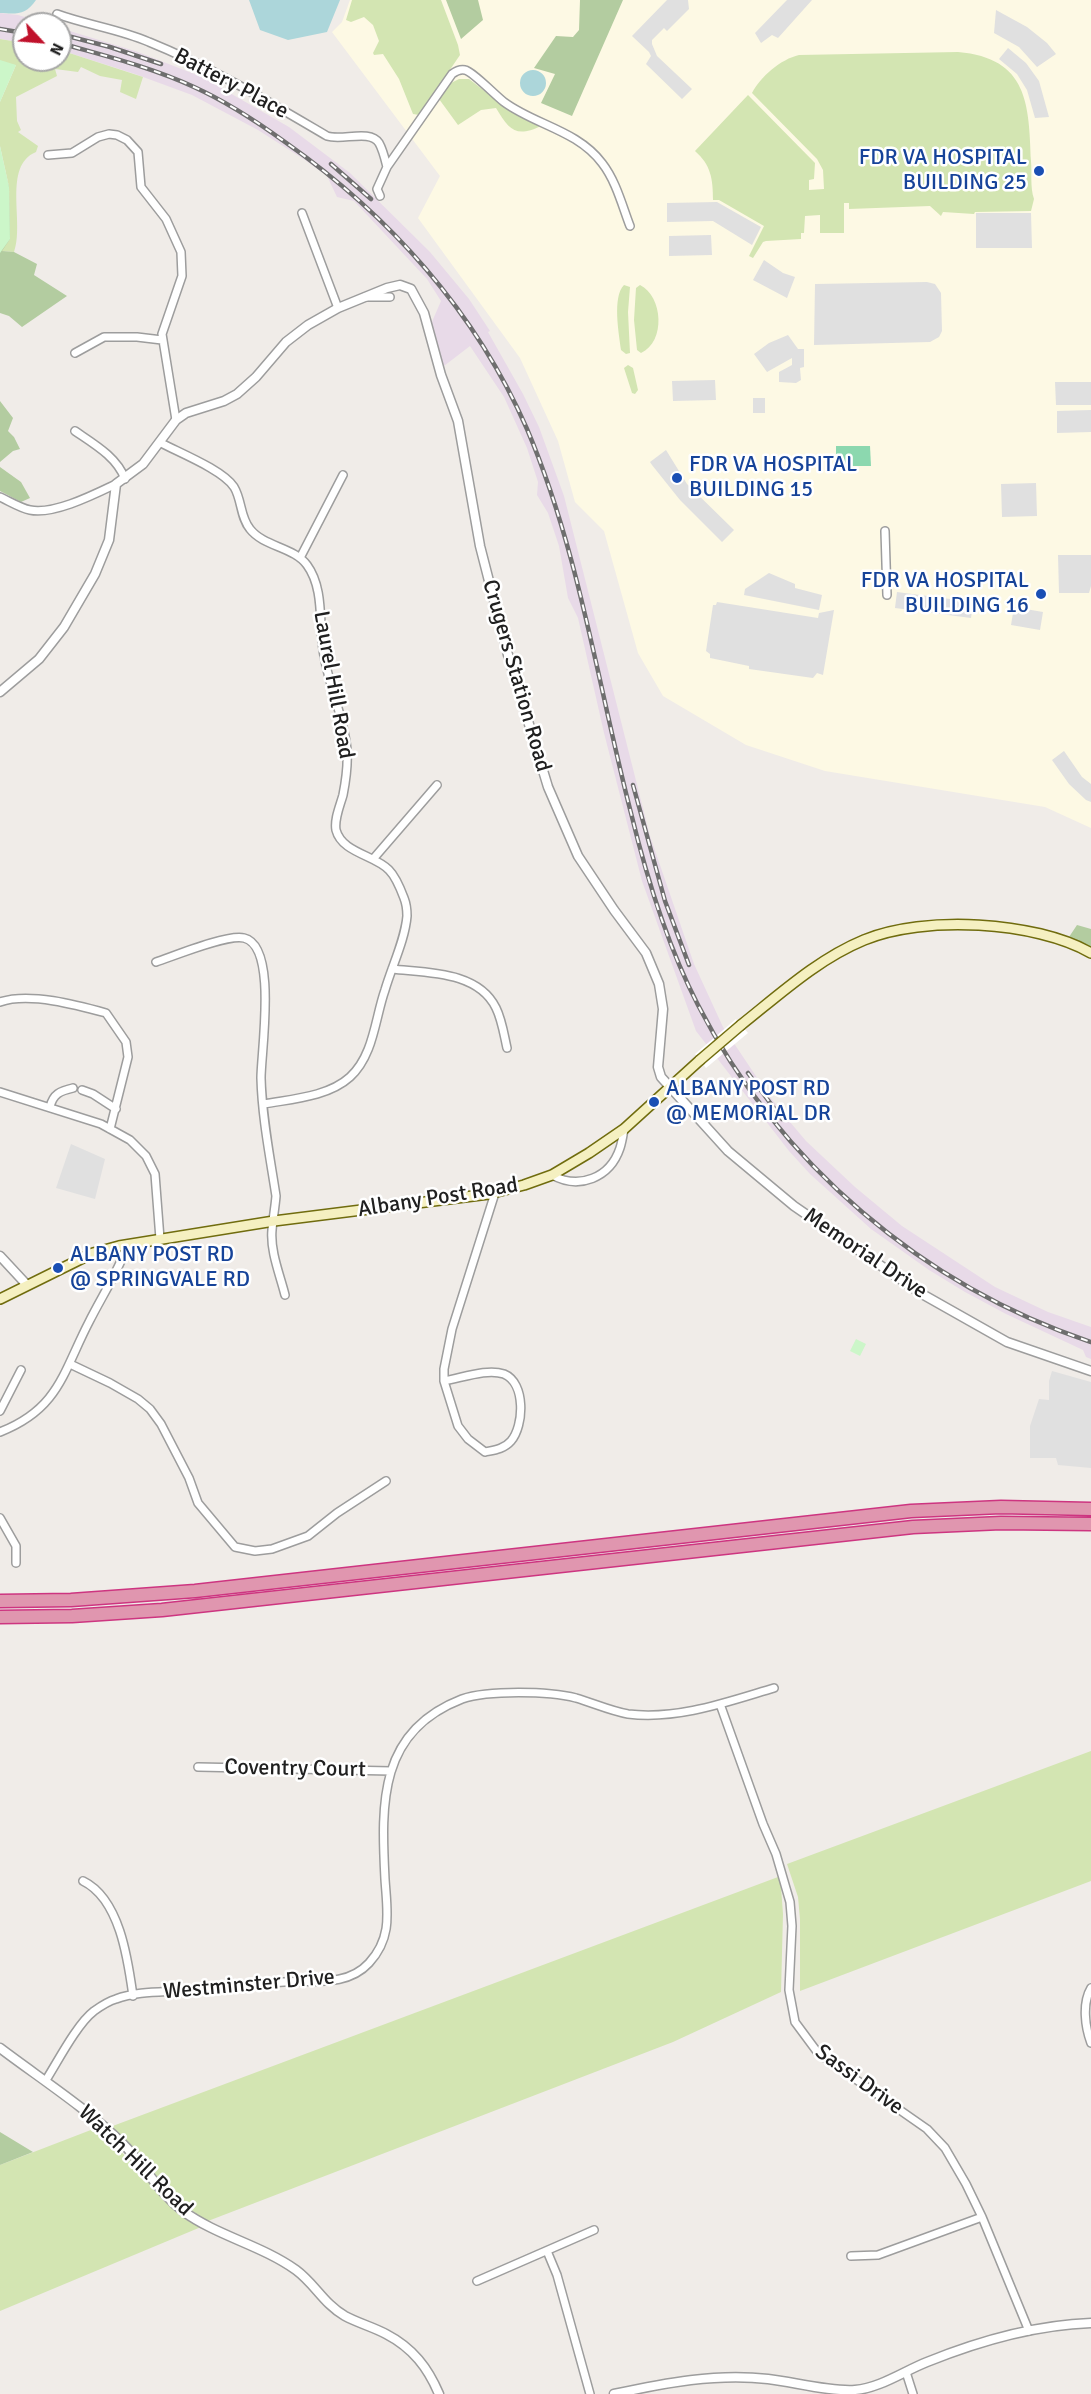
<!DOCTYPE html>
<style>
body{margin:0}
#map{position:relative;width:1091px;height:2394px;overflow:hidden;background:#f0ece8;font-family:Signika,sans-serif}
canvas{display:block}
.north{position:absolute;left:12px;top:12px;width:60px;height:60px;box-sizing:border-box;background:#fff;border:2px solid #a6a6a6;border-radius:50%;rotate:116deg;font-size:16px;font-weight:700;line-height:24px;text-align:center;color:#202020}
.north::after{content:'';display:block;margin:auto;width:21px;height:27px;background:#c0112b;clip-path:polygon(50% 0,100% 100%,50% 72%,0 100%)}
</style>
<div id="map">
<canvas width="1091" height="2394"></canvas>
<div class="north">N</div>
</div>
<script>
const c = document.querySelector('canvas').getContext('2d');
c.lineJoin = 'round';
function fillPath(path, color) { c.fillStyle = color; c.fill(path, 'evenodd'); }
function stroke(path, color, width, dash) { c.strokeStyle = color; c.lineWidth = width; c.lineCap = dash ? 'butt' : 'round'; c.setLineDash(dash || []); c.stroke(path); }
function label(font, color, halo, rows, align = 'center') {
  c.font = font + ' Signika,sans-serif'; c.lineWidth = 5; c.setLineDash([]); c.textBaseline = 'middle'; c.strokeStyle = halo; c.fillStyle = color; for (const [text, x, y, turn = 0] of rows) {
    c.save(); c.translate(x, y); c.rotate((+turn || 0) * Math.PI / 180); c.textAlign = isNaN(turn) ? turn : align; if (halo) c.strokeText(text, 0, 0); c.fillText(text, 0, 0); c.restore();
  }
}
const industrial = new Path2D(`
 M0,13L18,15L48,24H24V43L0,39Z
 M60,28L138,52L202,77L289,127L350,173L430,252L469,299L490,331L488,332L523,394L539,427L564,496L650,836L694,964L723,1027L770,1097L790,1122L806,1141L855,1187L902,1226L995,1287L1048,1312L1091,1327V1359L1086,1357L1083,1350L1006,1314L965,1292L929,1270L871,1229L810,1174L789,1151L696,1031L642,881L604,733L578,618L568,598L559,546L548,513L537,495L538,482L527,448L504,397L470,346L444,366L431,324L441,301L427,279L354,201L337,197L327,176L305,160L258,130L192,95L135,74L60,50Z`);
const education = new Path2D(`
 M350,0H1091V828L1045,807L825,771L746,745L663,696L638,653L604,531L575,502L558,441L520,358L418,218L440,176L332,32L342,22Z`);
const grass = new Path2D(`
 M352,0H441L458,45L460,55L419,115L413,114L399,79L383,54L374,55L373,53L379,41L373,25L364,17L351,22L346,20Z
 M0,39L24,43V60H60V50L143,77L136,99L120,92L122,80L100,76L81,67L78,72L55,69L57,76L16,97L17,121L21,130L18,132L38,146L36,152C2,166 25,223 14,252L1,251L10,239L9,187L0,146V102L16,65L0,64Z
 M958,52C1028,58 1029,104 1031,161C1032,173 1030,187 1034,199L1031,211L975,212L974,214L943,212L941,216L930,206L849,209V203H844V233H820V215L805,216L804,233H801V239L766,241L763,242L753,258L749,256L764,226L719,200H713C713,179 711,165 695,151L748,95L815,163L814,179L809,180V190L824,189L823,170L817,159L752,93C760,77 781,59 799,55Z
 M459,79H469L509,110L541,126C516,138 509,130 496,108L481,110L458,125L439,99L451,83Z
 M624,285L630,287L628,312L630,353L626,354L621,350C619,334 612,297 624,285Z
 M640,285C663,296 666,342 641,353L637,350L634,320L636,288Z
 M628,365L633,368L638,390L635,394L632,393L624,368Z
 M1091,1751V1881L800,1991V1919L798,1897L787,1864Z
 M778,1877L781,1887L783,1914L781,1992L673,2042L208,2221C164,2196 148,2158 110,2127Z
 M96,2128L134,2164L164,2201L201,2227L0,2311V2165Z`);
const forest = new Path2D(`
 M446,0H478L483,20L461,39Z
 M580,0H623L572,116L541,103L555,74L534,68L556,36L573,37L579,30Z
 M0,155L9,187L10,239L2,251L14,252L37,264L34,275L67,296L22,327L9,316L0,313Z
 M0,401L13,418L8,431L14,437L20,449L13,451L0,462Z
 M0,467L21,482L30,498L21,502L0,491Z
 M1077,925L1091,929V948L1069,937Z
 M0,2132L33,2152L0,2165Z`);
const park = new Path2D(`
 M0,60L16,65L0,102V120Z
 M0,146L9,187L10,239L0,253Z
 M856,1339L866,1344L860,1356L850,1351Z`);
const pitch = new Path2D(`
 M836,446H870L871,466H836Z`);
const parking = new Path2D(`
 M667,0H688L689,9L667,31L664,28L652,40V44L657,56L692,89L682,99L646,64L651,56L649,52L632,36Z
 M787,0H812L778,38L772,35L761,43L755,33Z
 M996,10L1027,27L1047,43L1056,54L1037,67L1019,47L994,33Z
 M1008,48L1026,63L1039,81L1049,117L1035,118L1027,90L1017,74L999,59Z
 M717,202L761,227L752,245L713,221L667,222V203Z
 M976,213H1031L1032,248H976Z
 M711,235L712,255L669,256V236Z
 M764,260L783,273L795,277L787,298L753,280Z
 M927,282L935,284L941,293L942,331L939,337L930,342L814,345L815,284Z
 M788,335L798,349H804V367L800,368L801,380L796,383L779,382V372L792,365V358L767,372L754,354L769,343Z
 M715,380L716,400L673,401L672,381Z
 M1055,382H1091V405H1056Z
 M753,398H765V413H753Z
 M1091,410V432L1057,433V411Z
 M666,450L687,484L734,530L722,542L680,500L652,465L650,462Z
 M1036,483L1037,516L1002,517L1001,484Z
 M1058,555H1091V586L1089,593H1059Z
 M769,573L795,584V588L822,595L819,610L744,595L745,589Z
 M897,592L973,602L971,618L895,608Z
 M717,602L818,618L819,613L834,610L823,675L817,673L813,678L749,669V666L710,658V654L706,651L713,605H716Z
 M1014,607L1043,612L1040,630L1011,625Z
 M1064,751L1082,777L1091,784V802L1086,800L1069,784L1052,760Z
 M71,1144L105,1159L95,1199L56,1188Z
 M1052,1371L1091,1382V1468L1058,1465L1056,1458H1030V1426L1039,1399L1049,1400V1381Z`);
const water = new Path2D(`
 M0,0H36C26,15 17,14 0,13Z
 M249,0H340L327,32L288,40L260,30Z
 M520 83a13 13 0 1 1 26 0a13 13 0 1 1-26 0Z`);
const pier = new Path2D(`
 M736,1019L748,1033L706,1068L695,1054Z`);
const minor = new Path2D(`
 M57,14C87,25 119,29 149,42C211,67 269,102 327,136C342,141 370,129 379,143C383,150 385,159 387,167L377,189L380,196
 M48,155L72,153L98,137L109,134L117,135L127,140L138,152L141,187L166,219L181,252L182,276L162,334L176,420
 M387,167L452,74C456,71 460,69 465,70C472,71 496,96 504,102C535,125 577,130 602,163C616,181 622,205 630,226
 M302,213L338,308
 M365,297H390
 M75,353L104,337H137L162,340
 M75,431C94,444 117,457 125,479
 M161,443C180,453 223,470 234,487C242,500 240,517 250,529C264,547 294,547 307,565C324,588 319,622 323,649C327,683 344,715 347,750C348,766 346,780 343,795C340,806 334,819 336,830C342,853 375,855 389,870C395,876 401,890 404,898C406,903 407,911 407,916C405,940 392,966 385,990C375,1018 374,1055 350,1077C328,1097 291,1099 264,1104
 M0,497C9,501 20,508 30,510C54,515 95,494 116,484
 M885,531L887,595
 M300,558L343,475
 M374,858L437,785
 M156,962C174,956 227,934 244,938C278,946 261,1051 261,1078C262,1117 270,1157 276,1196C275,1208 273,1218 272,1230C270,1251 280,1275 285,1295
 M392,969C427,973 478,971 496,1008C502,1020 504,1035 507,1048
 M0,1002C29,992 77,1005 106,1013L126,1042L128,1057L110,1129
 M82,1090L93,1094L116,1109
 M0,1092L101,1124L130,1140L146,1156L155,1174L160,1239
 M50,1107C53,1094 60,1091 73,1088
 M552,1175C579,1190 610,1178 620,1148C622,1142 623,1135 624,1129
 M70,1364L110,1383L138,1399L150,1409L161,1424L189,1478L198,1503L235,1547L255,1551L272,1549L308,1536L337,1513L386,1481
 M444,1381C462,1378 487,1368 504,1374C526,1383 524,1426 511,1441C504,1449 495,1450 485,1452L468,1439L458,1426L444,1381V1369L452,1329L495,1193
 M0,1411L21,1370
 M0,1432C59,1409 63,1372 89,1322C102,1296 118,1272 128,1244
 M0,1518L16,1546V1563
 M720,1704L763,1824L776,1854L790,1902L792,1926L789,1990L795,2022L818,2053L927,2129L945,2148L966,2184L982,2217L1029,2331
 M198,1767L391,1771
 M83,1881C120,1899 128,1960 133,1996
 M1091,1988C1082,2003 1085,2027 1091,2043
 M46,2080C58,2061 77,2024 94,2011C101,2006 109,2001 116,1999C134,1992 157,1992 175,1991C212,1987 248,1984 284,1982C313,1980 347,1987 369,1963C393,1937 387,1911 385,1879C381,1802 379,1731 462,1699C488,1690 549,1691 576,1698C593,1703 611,1711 628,1714C678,1720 727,1702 774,1688
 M547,2251L557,2275L590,2394
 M851,2256L878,2255L982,2217
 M477,2281L594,2230
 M906,2372L913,2394`);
const tertiary = new Path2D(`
 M0,692L39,659L64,627L95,574L109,540L116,484L143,464L176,420L186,413L224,401L237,394L256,377L286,342L308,325L338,308L387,288L400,285L411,289L424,313L441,375L458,421L480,546L508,655L548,787L578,856L614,910L646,953L659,984L663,1009L658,1067L661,1077L728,1151L794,1206L922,1294L1007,1342L1091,1371
 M0,1256L27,1285
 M0,2048C41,2079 85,2107 122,2143C144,2164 158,2192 183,2211C217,2236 261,2245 296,2270C315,2284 324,2304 345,2316C358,2323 373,2327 386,2334C413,2348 428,2368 439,2394
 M614,2394C665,2383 716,2373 768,2379C794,2382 830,2392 855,2390C880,2388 904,2371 927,2362C979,2341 1036,2325 1091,2323`);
const secondary = new Path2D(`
 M741,1025C780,994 818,959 864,940C924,915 1035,921 1091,953
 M0,1299L93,1253L119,1246L274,1221L489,1194L524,1185L552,1175L589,1153L624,1129L700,1060`);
const motorway = new Path2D(`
 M0,1601L71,1600L195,1591L911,1511L1001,1507L1091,1509
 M0,1617L72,1616L162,1610L913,1527L1001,1523L1091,1524`);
const rail = new Path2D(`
 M0,29L24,33
 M60,34L110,47L161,64
 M60,43C105,56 151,67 194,87C227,102 256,121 285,142C389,215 476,312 527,429C579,551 598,686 631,813C647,879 667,945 698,1005C779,1163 923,1286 1091,1342
 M331,164L371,199
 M633,785L665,901L689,965
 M748,1073L782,1119`);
const secondaryBridge = new Path2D(`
 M700,1060L741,1025`);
const markers = [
 [1039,171,6,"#1a4fb4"],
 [677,478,6,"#1a4fb4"],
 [1041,594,6,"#1a4fb4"],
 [654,1102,6,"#1a4fb4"],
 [58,1268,6,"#1a4fb4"]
];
const streetNames = [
 ["Battery Place",231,84,28],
 ["Crugers Station Road",516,676,74],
 ["Laurel Hill Road",333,685,80],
 ["Albany Post Road",438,1198,-9],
 ["Memorial Drive",865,1254,34],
 ["Coventry Court",295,1769,1],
 ["Westminster Drive",249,1985,-5],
 ["Sassi Drive",859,2080,36],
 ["Watch Hill Road",135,2161,44]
];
const transitNames = [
 ["FDR VA HOSPITAL",1027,158,"right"],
 ["BUILDING 25",1027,183,"right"],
 ["FDR VA HOSPITAL",689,465],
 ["BUILDING 15",689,490],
 ["FDR VA HOSPITAL",1029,581,"right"],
 ["BUILDING 16",1029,606,"right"],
 ["ALBANY POST RD",666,1089],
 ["@ MEMORIAL DR",666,1114],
 ["ALBANY POST RD",70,1255],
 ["@ SPRINGVALE RD",70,1280]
];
fillPath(industrial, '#e8dae8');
fillPath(education, '#fdf9e4');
fillPath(grass, '#d3e5b2');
fillPath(forest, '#b3cca0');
fillPath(park, '#ccf6c9');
fillPath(pitch, '#8cd8af');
fillPath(parking, '#e0e0e0');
fillPath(water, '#acd6da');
fillPath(pier, '#fff');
stroke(minor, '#9d9d9d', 10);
stroke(tertiary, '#9d9d9d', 11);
stroke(secondary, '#706c0e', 12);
stroke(motorway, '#cd3580', 15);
stroke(minor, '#fff', 7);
stroke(tertiary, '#fff', 8);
stroke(secondary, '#f5f0c1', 9);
stroke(motorway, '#e096af', 12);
stroke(rail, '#6e6e6e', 4.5);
stroke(rail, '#fff', 2, [7]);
stroke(secondaryBridge, '#706c0e', 12, []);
stroke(secondaryBridge, '#f5f0c1', 9);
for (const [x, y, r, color] of markers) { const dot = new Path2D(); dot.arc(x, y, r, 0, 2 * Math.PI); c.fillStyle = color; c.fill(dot); stroke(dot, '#fff', 2); }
label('22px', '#202020', '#fff', streetNames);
label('22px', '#164399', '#fff', transitNames, 'left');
</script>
